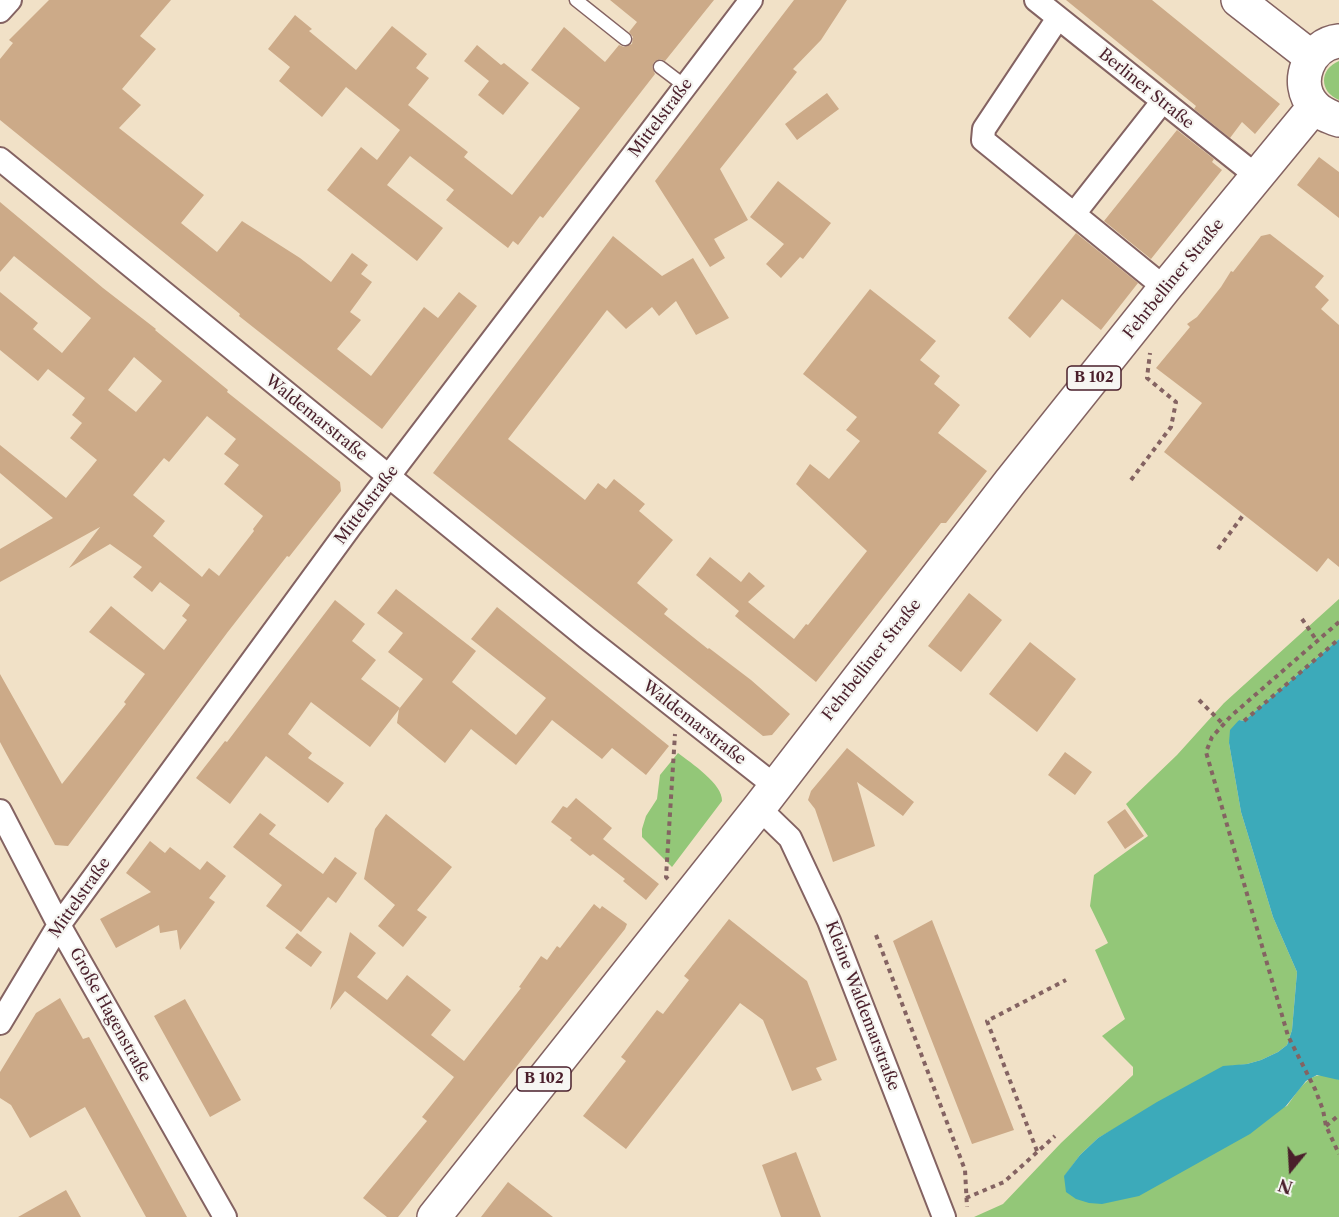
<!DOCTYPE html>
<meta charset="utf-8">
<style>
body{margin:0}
#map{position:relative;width:1339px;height:1217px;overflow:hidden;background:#f1e1c7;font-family:"Libre Caslon Text",serif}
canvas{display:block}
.north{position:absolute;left:1261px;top:1139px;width:60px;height:60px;-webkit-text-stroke:4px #f6f6f2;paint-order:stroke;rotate:198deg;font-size:16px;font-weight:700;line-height:24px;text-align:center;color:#4a1f2b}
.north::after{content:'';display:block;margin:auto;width:21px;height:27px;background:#4a1f2b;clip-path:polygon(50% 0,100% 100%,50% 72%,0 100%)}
</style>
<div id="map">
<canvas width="1339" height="1217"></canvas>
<div class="north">N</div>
</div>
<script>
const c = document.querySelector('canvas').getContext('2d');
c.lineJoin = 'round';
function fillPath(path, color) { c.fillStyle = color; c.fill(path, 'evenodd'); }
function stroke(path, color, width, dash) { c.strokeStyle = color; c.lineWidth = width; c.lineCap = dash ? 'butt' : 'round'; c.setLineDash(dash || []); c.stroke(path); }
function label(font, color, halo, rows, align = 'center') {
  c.font = font + ' "Libre Caslon Text",serif'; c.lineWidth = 4.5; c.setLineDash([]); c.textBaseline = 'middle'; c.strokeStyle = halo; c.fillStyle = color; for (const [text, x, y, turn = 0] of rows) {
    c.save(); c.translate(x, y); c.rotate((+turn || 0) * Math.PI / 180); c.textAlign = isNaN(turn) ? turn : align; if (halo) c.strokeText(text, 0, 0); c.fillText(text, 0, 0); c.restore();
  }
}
const green = new Path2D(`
 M1339,61V100C1319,92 1319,69 1339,61Z
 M1339,599V639L1244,721L1239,720L1229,743L1241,812L1273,917L1297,972L1292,1030L1287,1045L1278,1052L1261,1060L1247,1064L1223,1067L1098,1138L1080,1155L1064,1177L1287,1106C1301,1087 1312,1065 1339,1080V1217H974L1003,1204L1061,1143L1133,1075V1067L1102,1036L1125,1019L1095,950L1108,943L1090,906L1094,875L1148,836L1126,804L1177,755L1224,703Z
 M678,753C691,763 723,784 722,801L672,867L642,837V829L646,816L657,799L660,775Z`);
const water = new Path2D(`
 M1339,639V1080L1317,1075L1306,1081L1286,1106L1250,1134L1139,1196L1102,1204L1089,1203L1076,1199L1066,1192L1064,1176L1080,1155L1098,1138L1157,1102L1223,1066L1247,1064L1261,1060L1278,1052L1287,1045L1292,1030L1297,972L1273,917L1241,812L1229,743L1230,730L1239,720L1244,721Z`);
const building = new Path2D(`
 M49,0H171L140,36L156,49L122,89L141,105L119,128L204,195L181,223L217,252L242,221L300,258L331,282L352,253L368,265L361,274L372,282L350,312L361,320L337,349L371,376L424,307L438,318L459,292L477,306L382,429L239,316L240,314L0,120V59L13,43L9,40Z
 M610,0H714L665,61L660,59L654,62L652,67L655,74L543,218L540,216L518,245L513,241L508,248L446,200L454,190L410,156L387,185L443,228L417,261L327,190L361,147L377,160L400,130L346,87L322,117L279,81L290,67L268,49L295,15L312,29L309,31L356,70L392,26L427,54L416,68L429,78L408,105L468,152L464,157L512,195L580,108L531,70L564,27L605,62L619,45L624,47L632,44L633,37L629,32L637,22Z
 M794,0H847L821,40L793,69L797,72L720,169L748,220L714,239L725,258L710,267L655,181Z
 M1066,0H1152L1280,104L1255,134L1242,122L1230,138L1194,109L1196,106Z
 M477,45L501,65L504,63L529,83L503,115L478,95L489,81L464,61Z
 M827,93L839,109L797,140L785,124Z
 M1177,130L1214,159L1212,162L1222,170L1151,259L1104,221Z
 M1319,157L1339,172V218L1297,185Z
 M778,181L831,223L803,259L800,257L781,278L766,264L784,244L750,217Z
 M0,202L103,288L156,329L155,330L228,390L227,392L340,482L341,491L289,557L287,556L227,633L68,846L55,845L0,742V674L62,784L126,704L124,702L145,674L89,632L111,606L164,650L187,620L182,616L190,605L160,582L152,592L133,577L142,567L110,544L69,568L100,527L0,582V549L53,518L0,473V445L66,498L97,460L70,438L82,423L72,415L85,398L48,369L38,381L0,350V292L38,323L33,329L62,353L91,318L14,256L0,272ZM134,357L162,381L136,412L108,390ZM207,416L236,439L224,454L239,465L224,484L263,516L253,529L254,531L219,576L209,568L202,577L153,536L165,521L133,495L164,458L169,462Z
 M1076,233L1138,283L1101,330L1062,299L1030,338L1008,318Z
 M1270,234L1324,276L1315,287L1329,300L1321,309L1339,325V567L1328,558L1317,572L1164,452L1202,403L1156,368L1190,327L1187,324L1197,317L1221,287L1231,271L1233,272L1261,236Z
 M613,236L662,276L693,258L729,318L696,335L676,301L659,316L652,307L626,329L607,310L508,439L585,500L598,483L606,489L614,479L645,504L639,511L673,540L637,583L668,609L664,614L708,649L709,648L751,680L790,714L772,735L763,736L433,473Z
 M870,289L936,341L920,360L940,376L934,384L960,405L938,433L987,471L946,523H941L816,682L735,616L739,611L696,575L710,557L741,582L749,572L765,586L748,602L794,639L806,624L808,625L867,551L796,484L810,464L829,479L860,441L846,430L857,417L803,374Z
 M396,589L476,651L452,682L516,735L546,698L471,639L497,607L669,746L646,775L612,748L602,759L552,720L516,765L471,729L445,763L397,723L399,709L423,679L388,652L403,633L377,613Z
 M969,593L1002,620L961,672L928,646Z
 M335,600L365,624L352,641L376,660L361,679L400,708L370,747L311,702L288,734L312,753L308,758L344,783L328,803L266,756L230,804L196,778L225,741L227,742Z
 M1030,642L1076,679L1037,732L989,694Z
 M847,748L914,802L903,816L857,782L875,846L833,862L815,809L808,800L811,791Z
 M1065,752L1092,772L1075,795L1048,775Z
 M576,798L612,828L603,839L659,884L646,900L623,881L625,879L593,854L590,856L570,840L572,838L551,822L563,806L567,808Z
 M1125,809L1144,836L1125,849L1107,822Z
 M260,813L276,825L269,834L323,874L335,857L357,873L336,903L328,897L301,932L266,906L282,885L233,847Z
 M386,814L452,867L417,910L427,917L403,947L378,926L395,905L364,879L375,829Z
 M150,841L165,853L170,847L200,870L207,861L226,876L209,898L215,902L180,950L177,930L160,933L159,925L116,948L100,919L151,892L126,873Z
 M594,904L600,909L602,906L627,924L625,929L398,1217H387L363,1198L427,1121L422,1117L454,1077L345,991L330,1010L350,932L376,953L357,977L387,1000L407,975L451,1010L431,1035L464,1061L521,988L519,987L541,956L547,960L557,946L560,948Z
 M729,919L807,981L837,1060L816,1068L822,1080L792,1091L763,1020L740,1003L626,1149L583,1116L626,1061L621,1057L657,1010L663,1014L689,980L684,976Z
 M932,920L1014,1130L972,1144L893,941Z
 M297,933L322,952L311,967L285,948Z
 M60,998L83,1039L89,1037L187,1217H146L85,1107L30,1138L11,1105L0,1098V1072L36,1013Z
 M185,999L241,1100L210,1117L154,1016Z
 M796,1152L821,1217H781L762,1165Z
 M508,1182L553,1217H481Z
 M66,1190L81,1217H18Z`);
const path = new Path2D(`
 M1131,480L1171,427L1176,402L1147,378L1150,353
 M1218,549L1244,514
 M1302,619L1317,641
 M1339,622L1231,716L1212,737L1206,752L1288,1036L1315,1089L1323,1110L1326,1126L1339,1154
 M1199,700L1224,725
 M1244,721L1339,639
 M668,879L666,877L675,734
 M876,935L965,1170L967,1207
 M1326,1126L1339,1115
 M1037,1151L987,1021L1066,980
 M966,1198L1004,1182L1055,1136`);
const lane = new Path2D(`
 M576,0L625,39
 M660,67L685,86`);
const street = new Path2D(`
 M1036,0L1258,177
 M0,11L10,0
 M1058,18L984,129L983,140L1165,288
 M0,159L587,638L775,786
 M1074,214L1162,102
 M759,808L790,838L829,921L944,1217
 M0,811L59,925L225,1217
 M0,1023L59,925L350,527L751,0`);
const secondary = new Path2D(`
 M1238,0L1311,57`);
const primary = new Path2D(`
 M1339,41C1309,44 1293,83 1314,106C1321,114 1330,117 1339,120
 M434,1217L759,808L1010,482L1165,288L1314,107`);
const shields = [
 [1094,378,54],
 [544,1079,54]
];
const shieldNames = [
 ["B 102",1094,378],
 ["B 102",544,1079]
];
const streetNames = [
 ["Berliner Straße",1146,89,39],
 ["Mittelstraße",661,118,-53],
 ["Fehrbelliner Straße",1174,279,-51],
 ["Waldemarstraße",316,418,39],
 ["Mittelstraße",367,505,-53],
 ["Fehrbelliner Straße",872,660,-52],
 ["Waldemarstraße",694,723,38],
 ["Mittelstraße",80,898,-55],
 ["Kleine Waldemarstraße",862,1006,69],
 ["Große Hagenstraße",110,1015,61]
];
fillPath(green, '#93c778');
fillPath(water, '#3caaba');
fillPath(building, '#ca8');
stroke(lane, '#846362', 15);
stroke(street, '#846362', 26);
stroke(secondary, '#846362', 36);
stroke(primary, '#846362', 36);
stroke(path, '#846362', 4, [4.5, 4.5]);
stroke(lane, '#fff', 12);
stroke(street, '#fff', 22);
stroke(secondary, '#fff', 33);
stroke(primary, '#fff', 33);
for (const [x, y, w] of shields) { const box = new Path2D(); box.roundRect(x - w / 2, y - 12, w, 24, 4.5); c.fillStyle = '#f6f6f2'; c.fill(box); stroke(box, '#4a1f2b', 1.5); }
label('bold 15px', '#4a1f2b', null, shieldNames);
label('16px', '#4a1f2b', '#f6f6f2', streetNames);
</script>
